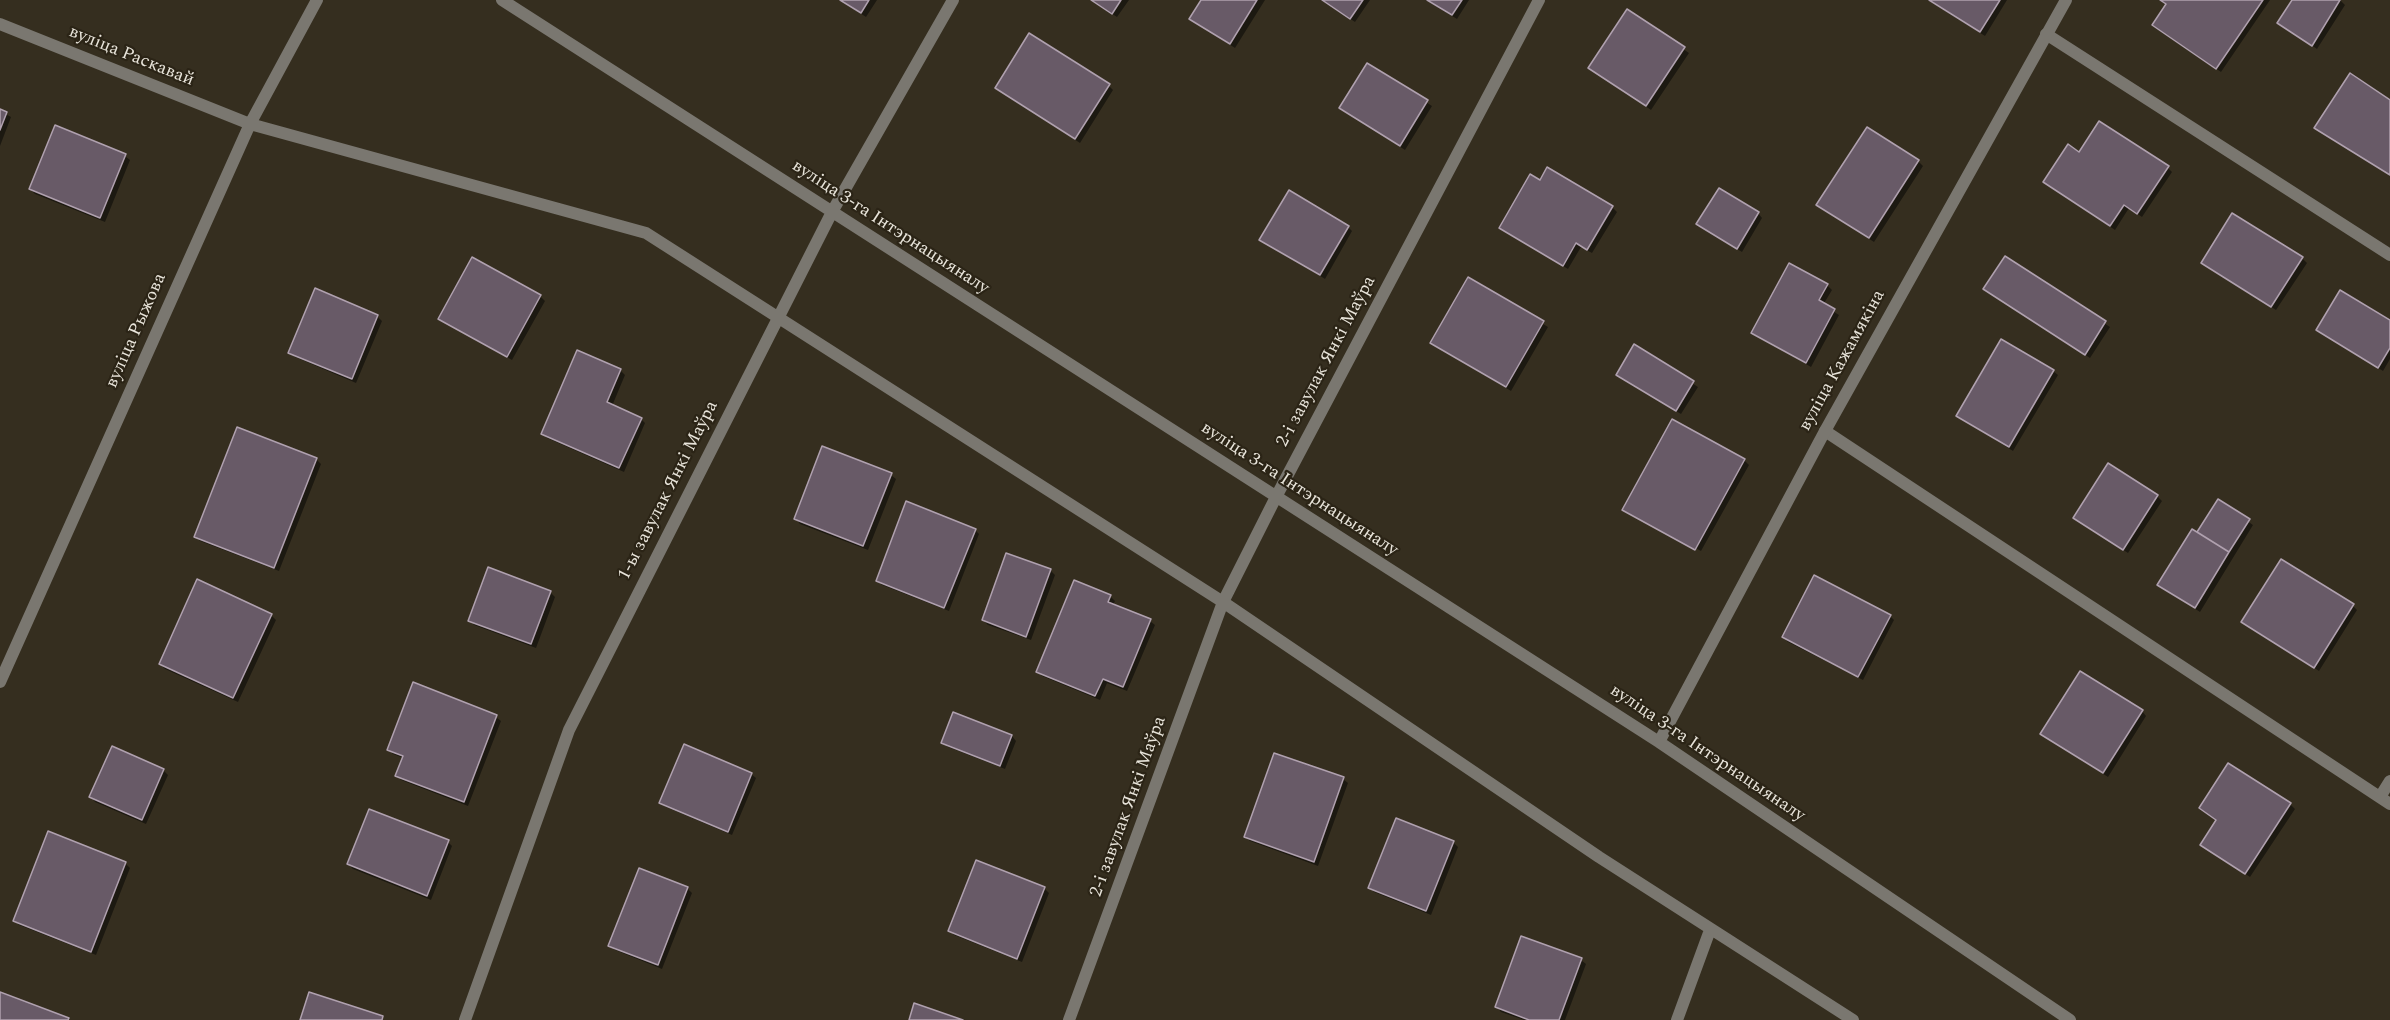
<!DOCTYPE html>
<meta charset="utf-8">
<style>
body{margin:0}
canvas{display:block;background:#352e1f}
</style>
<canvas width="2390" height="1020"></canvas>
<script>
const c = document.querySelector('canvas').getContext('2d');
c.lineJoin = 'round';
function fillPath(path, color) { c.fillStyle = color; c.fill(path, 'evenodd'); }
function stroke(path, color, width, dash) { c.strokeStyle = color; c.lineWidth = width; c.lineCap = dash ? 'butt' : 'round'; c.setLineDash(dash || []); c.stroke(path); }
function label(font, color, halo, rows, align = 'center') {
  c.font = font + ' Spectral,serif'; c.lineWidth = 4.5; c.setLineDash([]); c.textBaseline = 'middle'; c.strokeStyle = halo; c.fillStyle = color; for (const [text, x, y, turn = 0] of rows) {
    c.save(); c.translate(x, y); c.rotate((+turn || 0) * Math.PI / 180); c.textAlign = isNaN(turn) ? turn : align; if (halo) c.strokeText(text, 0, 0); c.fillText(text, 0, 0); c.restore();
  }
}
const shadow = new Path2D(`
 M840,0H877L866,17Z
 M1091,0H1129L1117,17Z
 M1203,0H1265L1235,48L1196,23Z
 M1322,0H1370L1355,22Z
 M1426,0H1469L1457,19Z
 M1928,0H2007L1985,36Z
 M2160,0H2270L2221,72L2159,29L2167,5Z
 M2293,0H2340L2345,5L2317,49L2279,23Z
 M1627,11L1689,53L1651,110L1590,68Z
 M1368,65L1432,106L1405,150L1341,108Z
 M1109,86L1113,90L1080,143L997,88Z
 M0,111L11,117L0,146Z
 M2079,154L2168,168L2172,172L2142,217L2129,208L2115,230L2045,182Z
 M125,156L130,160L105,222L35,194L30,189Z
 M1918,161L1923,166L1874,242L1823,209Z
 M1540,182L1612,207L1617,212L1592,253L1581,247L1568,269L1500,228Z
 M1758,213L1762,218L1742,252L1698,224Z
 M1348,227L1352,231L1325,279L1261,239Z
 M2005,258L2110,327L2090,358L1985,289Z
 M2302,258L2307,263L2276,310L2203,263Z
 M1469,279L1548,327L1511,391L1432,343Z
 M1827,285L1832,290L1823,305L1839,315L1811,367L1753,333Z
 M540,296L545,301L512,360L440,319Z
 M377,316L382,321L356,383L295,357L290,352Z
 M2390,322V359L2383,371L2318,330Z
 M1635,346L1698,387L1681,414L1623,379Z
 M578,352L620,370L625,375L612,406L641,419L645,423L624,472L547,438L542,433Z
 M2053,371L2058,375L2013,451L1958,416Z
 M316,459L321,464L279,571L200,541L195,536Z
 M1744,460L1749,465L1701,551L1624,510Z
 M891,475L896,479L868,550L800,524L796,519Z
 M2157,496L2162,501L2128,553L2075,518Z
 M2218,501L2253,525L2200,612L2159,585L2197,534Z
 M975,530L979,534L949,611L882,585L877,581Z
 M1050,570L1055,575L1031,640L988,625L983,620Z
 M550,592L555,597L536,648L474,625L470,620Z
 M1110,596L1115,601L1113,605L1150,621L1155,625L1127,691L1107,683L1100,700L1042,676L1037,671Z
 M2353,606L2357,610L2319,671L2243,622Z
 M271,615L276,620L238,702L165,669L160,664Z
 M1890,616L1894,620L1863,680L1788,642L1783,637Z
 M2142,711L2146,716L2108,777L2047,738Z
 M954,714L1012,736L1016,741L1005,769L948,747L943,743Z
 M496,717L501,721L468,806L401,780L397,775L403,758L393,754L389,750Z
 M163,770L168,775L146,824L95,802L91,797Z
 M751,774L756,778L732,835L666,807L661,803Z
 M1343,779L1348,783L1318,866L1250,841L1245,837Z
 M2290,804L2295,809L2250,877L2202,845L2217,821L2201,808Z
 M448,842L452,846L431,900L353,869L348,864Z
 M1453,842L1458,847L1431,915L1374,892L1370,887Z
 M125,863L130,868L96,955L19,925L15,921Z
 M687,888L692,893L662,969L615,950L610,945Z
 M1044,888L1049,893L1022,962L954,935L950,931Z
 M1581,960L1586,964L1565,1020H1524L1501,1012L1497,1007Z`);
const building = new Path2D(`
 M840,0H869L861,13Z
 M1091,0H1121L1112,14Z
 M1201,0H1257L1230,44L1189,19Z
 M1322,0H1363L1350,19Z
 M1427,0H1462L1452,15Z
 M1929,0H2000L1980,32Z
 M2160,0H2263L2216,69L2152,25L2166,4Z
 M2292,0H2340L2312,46L2277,23Z
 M1627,9L1685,47L1646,106L1588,68Z
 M1029,33L1110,84L1075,139L995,88Z
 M1367,63L1428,100L1400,146L1339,108Z
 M2350,73L2390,100V175L2314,128Z
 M0,109L7,112L0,130Z
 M2099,121L2169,166L2137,214L2124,205L2110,226L2043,182L2068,144L2079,152Z
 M55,125L126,154L100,218L29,189Z
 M1867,127L1919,160L1869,238L1816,205Z
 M1547,167L1613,206L1587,250L1576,243L1563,266L1499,228L1530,174L1540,180Z
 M1719,188L1759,212L1737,249L1696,224Z
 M1289,190L1349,226L1320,275L1259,240Z
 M2232,213L2303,257L2271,307L2201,263Z
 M2005,256L2106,321L2085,355L1983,289Z
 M472,257L541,295L507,357L438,319Z
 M1789,263L1828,284L1819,300L1835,309L1806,363L1751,333Z
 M1468,277L1544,321L1506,387L1430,343Z
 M315,288L378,315L352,379L288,353Z
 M2340,290L2390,320V348L2378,368L2316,330Z
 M2001,339L2054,370L2009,447L1956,416Z
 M1634,344L1694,381L1676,411L1616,375Z
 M577,350L621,369L607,402L642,418L619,468L541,434Z
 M1672,419L1745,459L1695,550L1622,510Z
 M237,427L317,458L274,568L194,537Z
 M822,446L892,473L863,546L794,519Z
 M2108,463L2158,495L2123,550L2073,518Z
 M2218,499L2250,519L2229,552L2197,532Z
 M906,501L976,529L944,608L876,581Z
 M2192,529L2229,552L2195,608L2157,585Z
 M1006,553L1051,569L1026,637L982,620Z
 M2281,559L2354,604L2314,668L2241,622Z
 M488,567L551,591L531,644L468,621Z
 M1814,575L1891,615L1858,677L1782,637Z
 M197,579L272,614L233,698L159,664Z
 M1074,580L1111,595L1108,602L1151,619L1123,687L1103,679L1095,696L1036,672Z
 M2080,671L2143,710L2103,773L2040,734Z
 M413,682L497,715L464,802L395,776L403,756L387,750Z
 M953,712L1012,735L1000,766L941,743Z
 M684,744L752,773L728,832L659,803Z
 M112,746L164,769L142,820L89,797Z
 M1274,753L1344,777L1314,862L1244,837Z
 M2228,763L2291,803L2245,874L2200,845L2216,820L2199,808Z
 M369,809L449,840L427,896L347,864Z
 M1396,818L1454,841L1426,911L1368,888Z
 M48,831L126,862L91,952L13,921Z
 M976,860L1045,887L1017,959L948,931Z
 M639,868L688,887L658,965L608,946Z
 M1521,936L1582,958L1559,1020H1529L1495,1007Z
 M0,992L69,1018L68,1020H0Z
 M309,992L383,1016L382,1020H300Z
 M914,1003L963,1020H909Z`);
const lane = new Path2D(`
 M2046,34L2390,255
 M1825,431L2390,804
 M2380,797L2390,781`);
const street = new Path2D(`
 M502,0L1659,742L2070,1020
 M0,24L250,124L646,233L1223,602L1599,857L1853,1020
 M0,682L250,124L317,0
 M1659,742L1825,431L2066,0
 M465,1020L569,730L832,212L953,0
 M1069,1020L1223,602L1276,497L1539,0
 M1677,1020L1710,930`);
const streetNames = [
 ["вуліца Раскавай",131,57,22],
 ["вуліца 3-га Інтэрнацыяналу",890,228,33],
 ["вуліца Рыжова",137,331,-66],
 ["вуліца Кажамякіна",1843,361,-61],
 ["2-і завулак Янкі Маўра",1327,362,-62],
 ["вуліца 3-га Інтэрнацыяналу",1299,490,33],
 ["1-ы завулак Янкі Маўра",669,491,-63],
 ["вуліца 3-га Інтэрнацыяналу",1707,754,34],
 ["2-і завулак Янкі Маўра",1129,807,-70]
];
fillPath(shadow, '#0007');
fillPath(building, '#685a67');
stroke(building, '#b0a1af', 1.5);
stroke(lane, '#7a7770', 12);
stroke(street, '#7a7770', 12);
label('18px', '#e8e4da', '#2b2416', streetNames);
</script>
